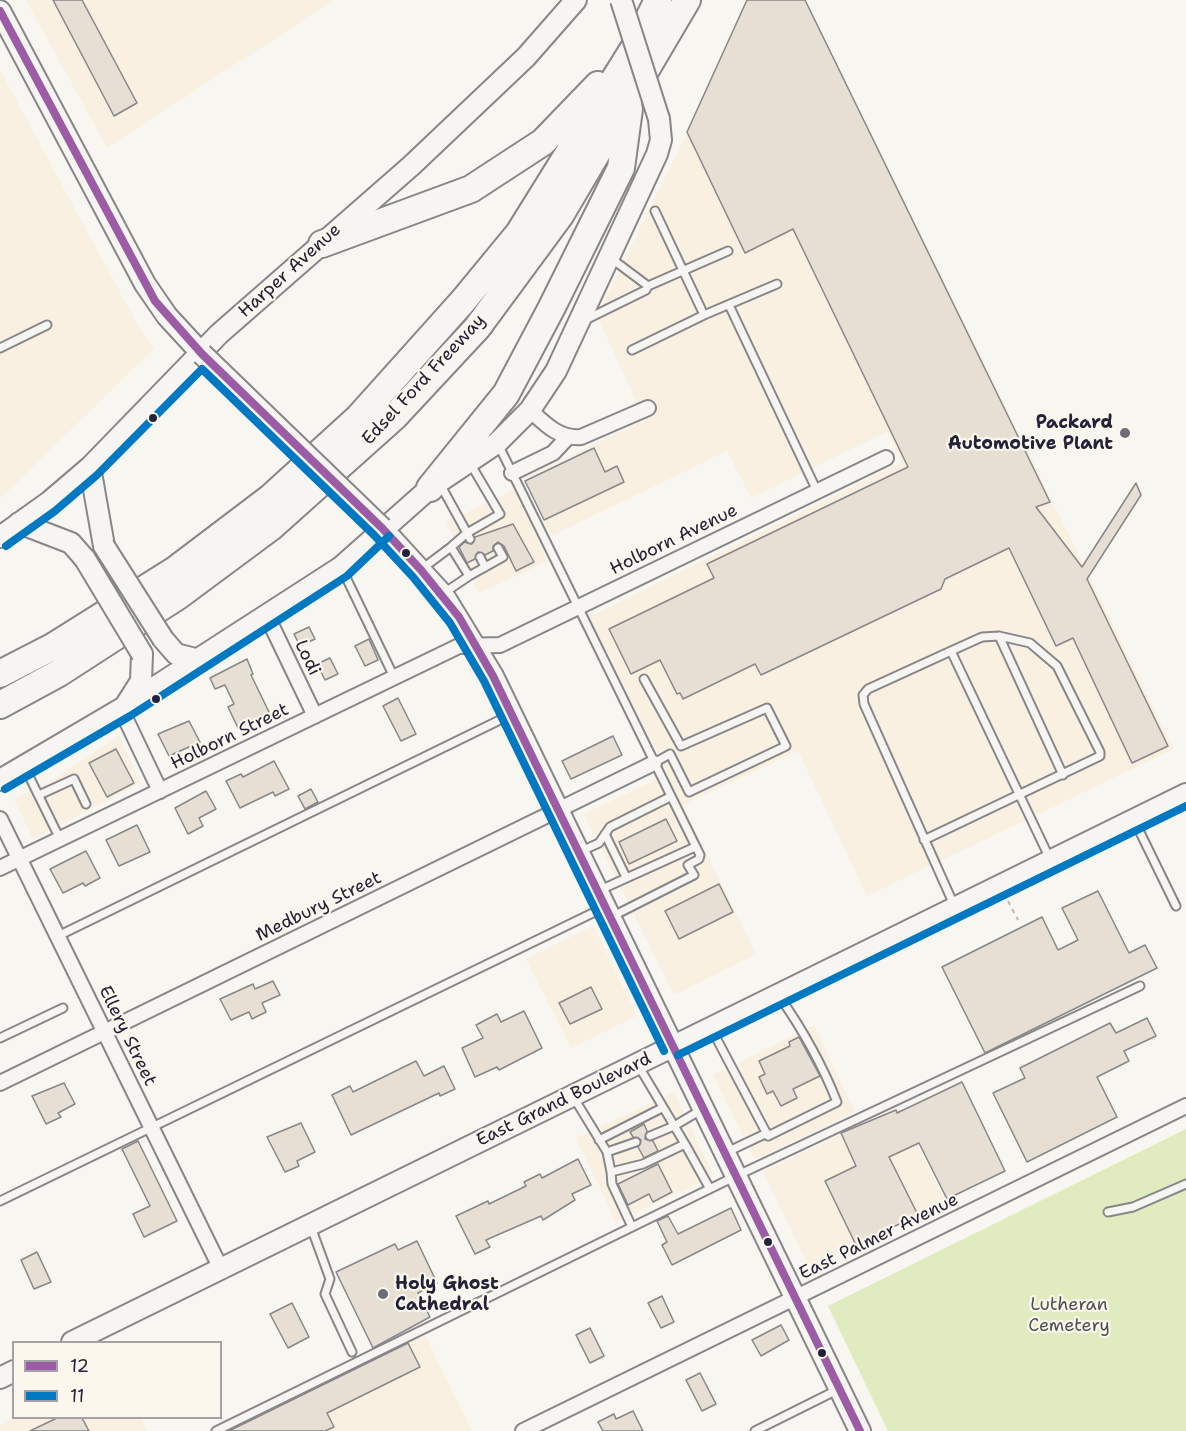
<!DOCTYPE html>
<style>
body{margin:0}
#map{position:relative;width:1186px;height:1431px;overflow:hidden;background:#f8f6f0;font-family:"Shantell Sans",sans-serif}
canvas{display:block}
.legend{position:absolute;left:12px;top:1341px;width:210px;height:78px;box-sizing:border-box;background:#fbf7ec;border:2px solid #a4a2a5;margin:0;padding:8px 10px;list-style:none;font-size:18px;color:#22223b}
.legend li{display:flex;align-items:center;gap:12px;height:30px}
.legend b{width:30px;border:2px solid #a4a2a5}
</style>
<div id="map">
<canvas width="1186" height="1431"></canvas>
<ul class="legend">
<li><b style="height:8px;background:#9b5ba5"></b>12</li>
<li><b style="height:8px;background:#0079c2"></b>11</li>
</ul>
</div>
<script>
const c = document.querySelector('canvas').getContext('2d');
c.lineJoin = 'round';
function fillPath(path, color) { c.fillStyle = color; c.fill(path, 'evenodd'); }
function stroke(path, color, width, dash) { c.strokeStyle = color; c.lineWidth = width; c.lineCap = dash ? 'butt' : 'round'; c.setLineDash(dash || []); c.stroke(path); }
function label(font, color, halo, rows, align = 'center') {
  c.font = font + ' "Shantell Sans",sans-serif'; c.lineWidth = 4.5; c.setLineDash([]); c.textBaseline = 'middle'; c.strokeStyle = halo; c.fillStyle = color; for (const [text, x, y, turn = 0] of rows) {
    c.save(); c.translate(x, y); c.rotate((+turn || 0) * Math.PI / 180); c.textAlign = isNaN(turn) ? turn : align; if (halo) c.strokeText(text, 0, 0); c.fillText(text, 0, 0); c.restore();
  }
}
const built = new Path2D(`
 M26,0H334L107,148Z
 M752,0H806L1174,749L867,896L798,751L683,805L756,954L674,995L584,814L668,774L589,617L902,462L887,432L751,498L727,451L551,536L523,478L645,420L597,316Z
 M0,70L140,329L155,348L0,499Z
 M514,490L548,561L479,593L446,522Z
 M119,736L141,783L33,839L14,799L49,782Z
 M593,926L637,1016L571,1048L526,959Z
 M814,1025L855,1112L755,1160L713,1075Z
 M674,1092L714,1176L616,1222L576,1138Z
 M898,1106L945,1201L809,1267L763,1172Z
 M425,1335L472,1431H226Z
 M15,1418H141L147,1431H0V1425Z`);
const green = new Path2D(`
 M1186,1129V1431H888L828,1306Z`);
const building = new Path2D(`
 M53,0H82L137,103L114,116Z
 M747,0H805L1050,502L1036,507L1082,567L1136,483L1141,495L1087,579L1168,746L1132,763L1073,638L1056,646L1009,548L945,579L941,589L761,675L755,664L683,699L680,693L677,694L660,660L631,674L609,629L714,578L707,564L908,467L793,229L745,253L687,132Z
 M594,448L605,472L617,466L624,482L544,520L525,481Z
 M513,524L534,562L516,571L504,546L498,542L493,546V551L485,555L478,552L475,559L467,563L459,547L465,542L472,544L475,537Z
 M309,627L315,639L300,646L294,634Z
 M369,639L378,660L365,666L355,646Z
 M330,658L338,674L325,680L317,664Z
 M247,659L253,674L251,675L269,712L238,728L228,707L234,704L225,685L215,689L210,678Z
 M398,698L416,734L401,741L383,706Z
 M189,721L200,742L169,756L158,734Z
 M613,736L622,755L571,779L562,761Z
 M116,749L134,783L107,797L89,763Z
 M274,761L289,789L275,796L273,792L240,808L226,781L241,774L243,777Z
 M311,789L318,802L305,809L298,796Z
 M206,791L216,809L199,818L203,826L188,834L175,808Z
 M666,819L677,841L629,864L619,842Z
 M137,825L150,852L119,866L106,840Z
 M86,851L100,878L85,886L83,883L63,893L50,869Z
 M719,884L733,912L679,939L665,911Z
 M1098,891L1129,953L1145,945L1157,968L985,1053L942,967L1042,917L1058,950L1078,940L1062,908Z
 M273,981L280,995L262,1003L266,1012L252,1019L249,1012L231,1020L220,999L253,984L255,989Z
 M591,987L602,1009L570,1024L559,1003Z
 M524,1011L542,1048L499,1070L497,1067L475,1077L462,1048L483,1038L476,1025L497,1014L501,1022Z
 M1147,1018L1156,1036L1124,1051L1129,1061L1097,1077L1117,1117L1027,1162L993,1093L1025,1078L1020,1068L1110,1023L1116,1033Z
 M799,1037L820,1076L793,1089L797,1098L781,1106L773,1091L767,1094L759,1077L765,1074L759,1061L790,1046L789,1042Z
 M416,1061L424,1076L444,1066L455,1089L440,1096L439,1093L351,1135L332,1095L350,1086L353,1092Z
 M962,1082L1005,1171L947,1199L919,1143L889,1157L918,1215L856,1245L825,1181L856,1166L841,1133L896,1110L897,1113Z
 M64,1083L75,1104L58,1113L61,1117L46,1124L32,1096Z
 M301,1123L315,1152L297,1161L299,1166L285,1172L267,1137Z
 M644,1124L647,1131L645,1139L653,1141L658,1151L644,1158L638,1147L641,1140L633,1137L630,1132Z
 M138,1141L177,1221L144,1237L133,1214L150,1206L122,1149Z
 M578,1159L591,1185L572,1194L575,1200L543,1220L541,1216L486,1240L490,1247L475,1254L456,1216L488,1201L489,1204L526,1186L524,1182L540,1174L542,1178Z
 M658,1164L672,1192L653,1202L649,1194L628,1205L618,1184Z
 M731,1208L741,1230L672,1265L662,1245L667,1242L657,1221L668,1216L678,1234Z
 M417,1241L437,1283L418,1293L430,1317L373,1348L336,1272L395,1244L398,1250Z
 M37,1252L51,1282L34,1289L21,1260Z
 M662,1296L674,1322L661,1328L648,1303Z
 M292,1303L309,1337L288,1348L270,1314Z
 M781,1325L789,1340L761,1356L752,1340Z
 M590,1328L604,1356L590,1363L576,1335Z
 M408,1343L420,1367L327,1413L334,1427L325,1431H229Z
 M700,1373L716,1404L702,1411L686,1380Z
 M633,1411L643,1431H603L598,1422L614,1414L616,1419Z
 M57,1418H82L89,1431H30Z`);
const path = new Path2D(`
 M1008,901L1018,920`);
const lane = new Path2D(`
 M648,286L728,251
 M729,305L817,491
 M704,315L777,284
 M585,320L646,290L648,286L612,259
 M0,348L47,325
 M632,350L704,315L655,211
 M499,446L700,855L699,859L688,865L694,875L613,916
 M440,484L467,533L500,514L470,463
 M451,547L467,533L470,539
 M480,557L485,567
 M423,568L451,547L469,576L444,593
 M342,569L394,677
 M469,576L503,557L498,548
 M999,636L1063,775
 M644,679L681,746L767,708L786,746L689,792L670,754L654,763
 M24,766L60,839
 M39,795L74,779L86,804
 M1135,822L1176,906
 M605,834L626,877
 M924,840L1100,756V752L1057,666L1030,643L999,636L982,637L951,651
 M579,852L599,843L610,827L670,797
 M600,890L695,847
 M954,905L864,704L863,695L868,689L951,651L1050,859
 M58,936L510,715
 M712,1030L768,1136L837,1102C822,1064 803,1030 779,996
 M0,1038L63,1008
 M574,1098L607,1152L611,1172L643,1164L685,1144L638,1065
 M650,1136L674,1126L701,1110
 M599,1140L662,1108
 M685,1144L710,1189
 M607,1152L636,1142
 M727,1152L767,1133
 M611,1172L612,1184L632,1227
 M0,1201L605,907
 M1108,1212L1133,1207L1186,1184
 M311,1227L330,1279L325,1294L352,1352
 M216,1431L736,1176L1140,986
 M755,1431L837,1390`);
const street = new Path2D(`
 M530,410C545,424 559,439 581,437L648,408
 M512,473L553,453L568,437
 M267,616L315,716
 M121,709L160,791
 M0,819L221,1269
 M0,868L459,646L500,645L886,458
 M0,1083L654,763
 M523,1431L1186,1106`);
const secondary = new Path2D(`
 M0,11L145,284L167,316L202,354
 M90,467L104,546
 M19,523L71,543L85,559
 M382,528L444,596L493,676L860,1431
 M0,537L49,502L90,467L219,334L411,166L526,57L576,0
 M163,639L176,654L199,660
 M127,703L141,681L142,654
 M0,780L124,707L341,567L430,488L497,443L530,410L556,371L657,154L661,140L659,119
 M72,1342L1186,794
 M0,1378L14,1371`);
const highway = new Path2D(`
 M322,244L471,189L543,142L598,85
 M430,488L506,394L552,307L621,168L629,109
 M0,674L54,646L175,570L270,498L359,417L463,301L519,233L634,48L658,0
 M0,705L59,673L178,596L271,527L395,416L477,328L561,214L687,0`);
const secondaryBridge = new Path2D(`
 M621,0L659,119
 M202,354L382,528
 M104,546L163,639
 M85,559L142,654`);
const bus1 = new Path2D(`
 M0,11L155,301L202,354L382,528L421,570L459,617L493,676L860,1431`);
const bus2 = new Path2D(`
 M6,546L55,511L97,475L202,369L374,535L413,577L450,623L484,681L664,1051
 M5,789L130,716L347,576L389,536
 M678,1055L1186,806`);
const markers = [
 [153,418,5,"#22223b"],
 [1125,433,6,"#6d6c7a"],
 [406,553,5,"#22223b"],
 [156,699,5,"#22223b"],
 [768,1242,5,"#22223b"],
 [383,1294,6,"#6d6c7a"],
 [822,1353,5,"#22223b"]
];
const streetNames = [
 ["Harper Avenue",290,271,-42],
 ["Edsel Ford Freeway",424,380,-47],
 ["Holborn Avenue",674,540,-26],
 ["Lodi",307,658,64],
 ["Holborn Street",230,737,-26],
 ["Medbury Street",319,907,-26],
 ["Ellery Street",127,1036,64],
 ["East Grand Boulevard",564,1100,-26],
 ["East Palmer Avenue",879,1237,-26]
];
const poiNames = [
 ["Packard",1113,423],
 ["Automotive Plant",1113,444],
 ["Holy Ghost",395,1284,"left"],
 ["Cathedral",395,1305,"left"]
];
const parkNames = [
 ["Lutheran",1069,1305],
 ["Cemetery",1069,1326]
];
fillPath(built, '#f9f0e2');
fillPath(green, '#e0ebbf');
fillPath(building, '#e7dfd4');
stroke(building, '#878688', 1.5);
stroke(lane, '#878688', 11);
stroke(street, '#878688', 18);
stroke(secondary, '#878688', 24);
stroke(highway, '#878688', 30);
stroke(path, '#bcbab9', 2, [4.5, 4.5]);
stroke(lane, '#f6f5f1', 7);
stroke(street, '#f6f5f1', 14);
stroke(secondary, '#f6f5f1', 20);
stroke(highway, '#f6f5f1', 26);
stroke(secondaryBridge, '#878688', 24, []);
stroke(secondaryBridge, '#f6f5f1', 20);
stroke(bus1, '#9b5ba5', 8);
stroke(bus2, '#0079c2', 8);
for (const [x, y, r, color] of markers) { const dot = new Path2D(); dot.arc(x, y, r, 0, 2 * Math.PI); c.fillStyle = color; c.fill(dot); stroke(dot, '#fbf7ec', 2); }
label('18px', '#22223b', '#fbf7ec', streetNames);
label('bold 18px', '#22223b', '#fbf7ec', poiNames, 'right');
label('18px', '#4d5252', '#fbf7ec', parkNames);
</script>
